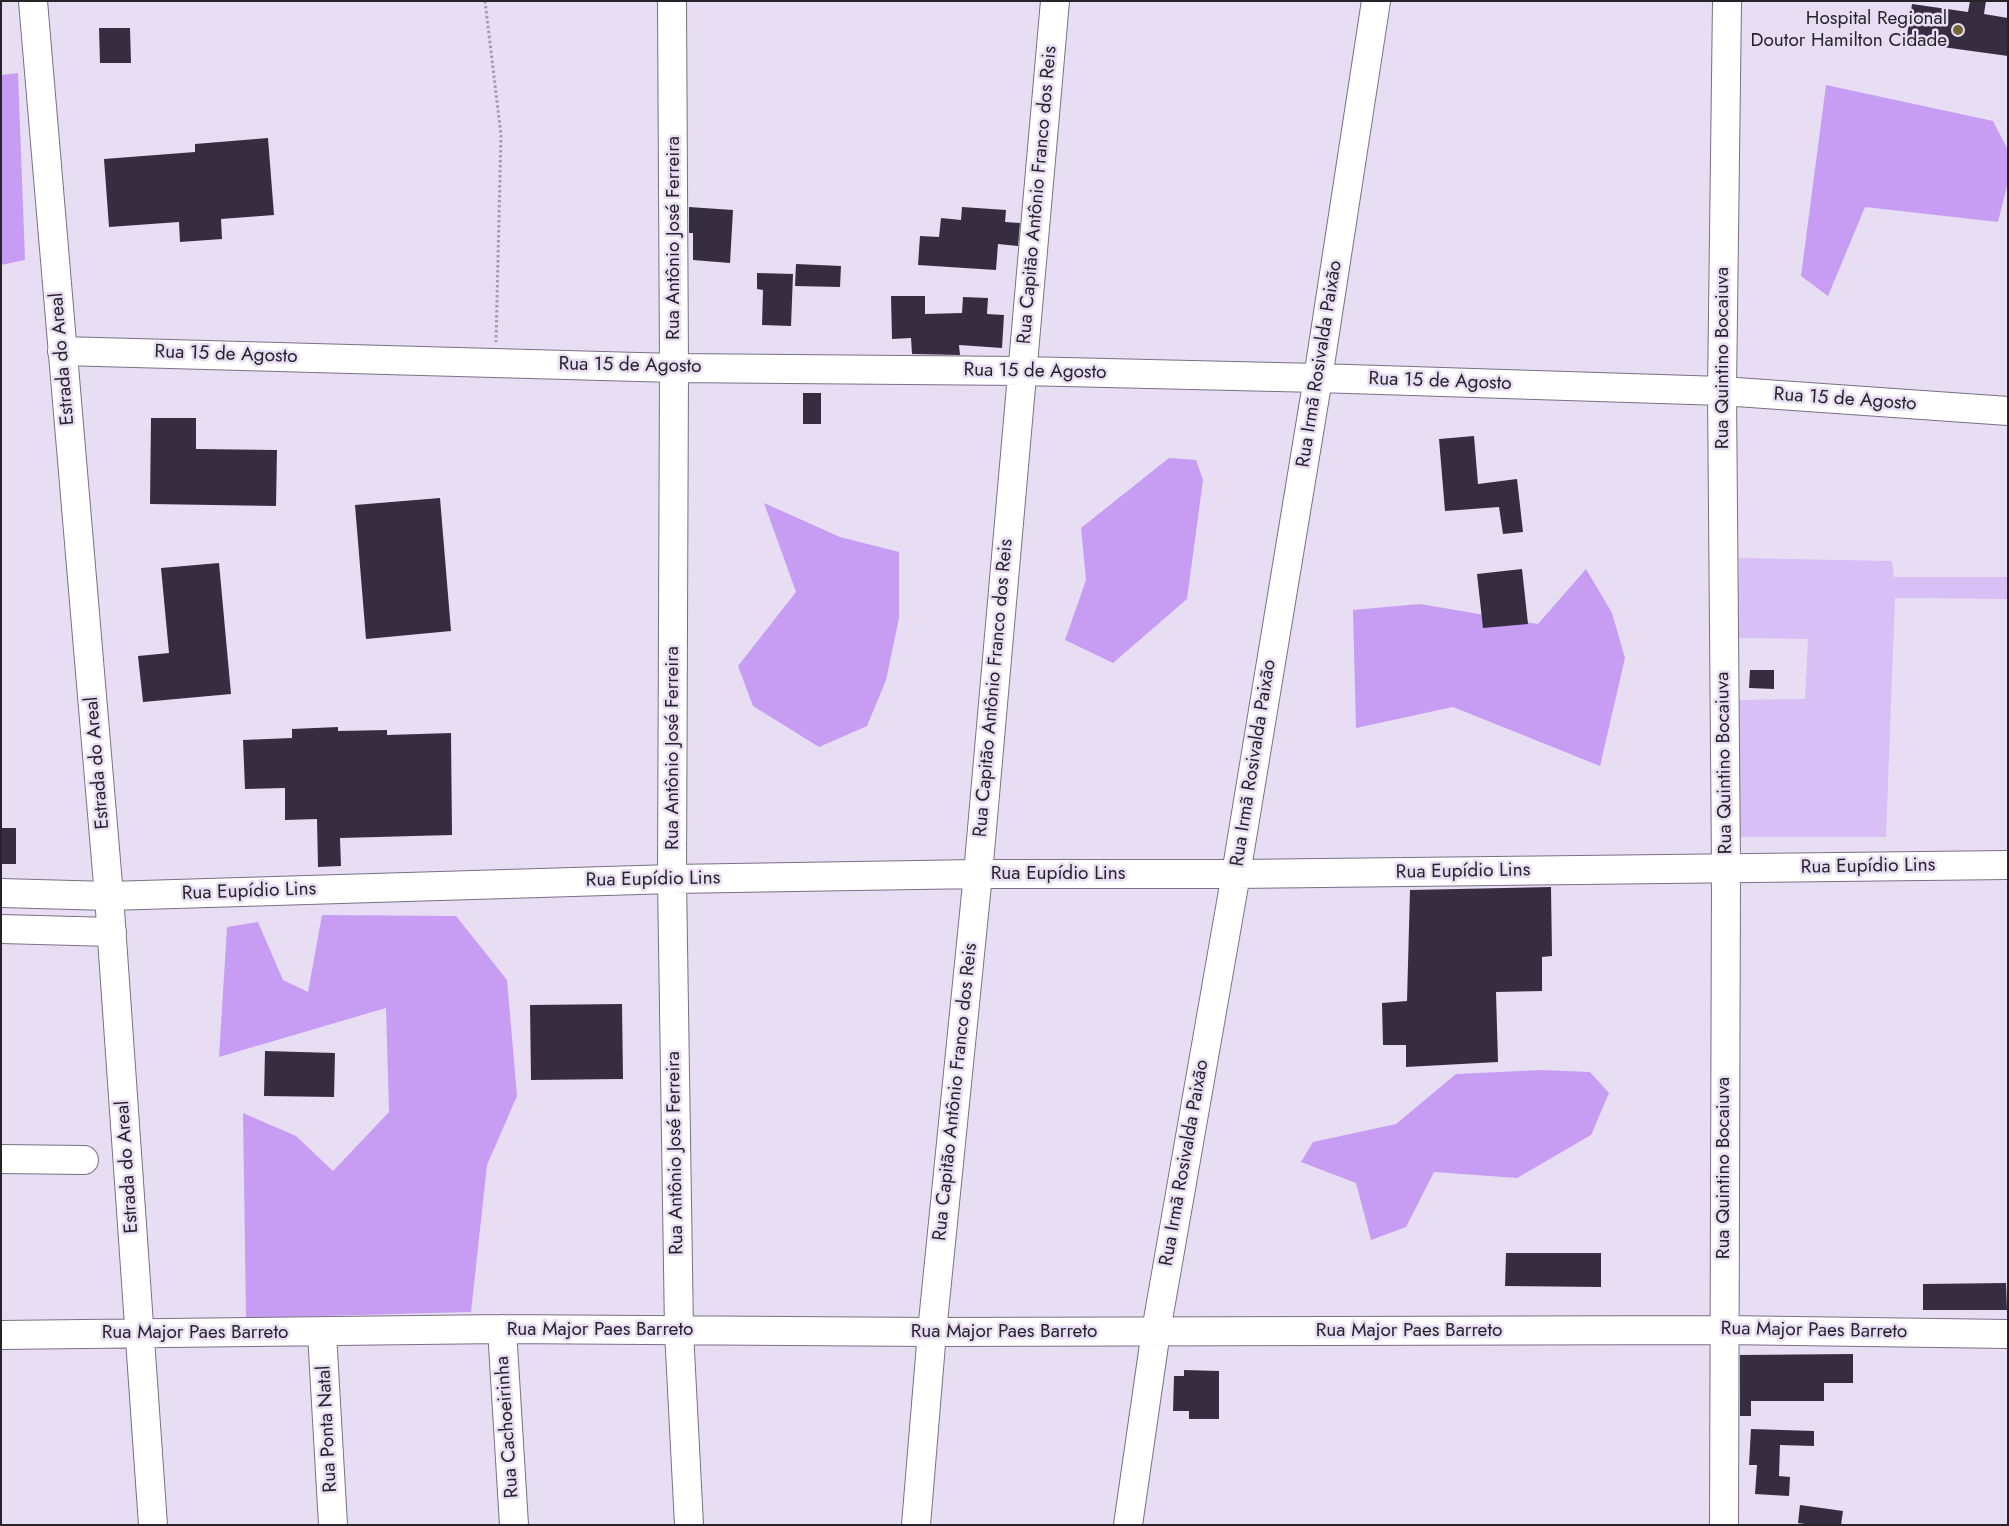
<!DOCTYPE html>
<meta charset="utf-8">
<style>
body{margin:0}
#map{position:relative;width:2009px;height:1526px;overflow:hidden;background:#e8def4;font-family:Jost,sans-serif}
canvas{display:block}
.frame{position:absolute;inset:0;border:2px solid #27232b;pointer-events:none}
</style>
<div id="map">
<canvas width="2009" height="1526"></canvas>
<div class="frame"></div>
</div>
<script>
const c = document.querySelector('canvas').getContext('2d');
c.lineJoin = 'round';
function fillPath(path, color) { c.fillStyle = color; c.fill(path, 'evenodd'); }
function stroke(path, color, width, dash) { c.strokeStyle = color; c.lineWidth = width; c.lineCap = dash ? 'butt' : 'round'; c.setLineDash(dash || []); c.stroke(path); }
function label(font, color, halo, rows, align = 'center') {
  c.font = font + ' Jost,sans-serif'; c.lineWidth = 5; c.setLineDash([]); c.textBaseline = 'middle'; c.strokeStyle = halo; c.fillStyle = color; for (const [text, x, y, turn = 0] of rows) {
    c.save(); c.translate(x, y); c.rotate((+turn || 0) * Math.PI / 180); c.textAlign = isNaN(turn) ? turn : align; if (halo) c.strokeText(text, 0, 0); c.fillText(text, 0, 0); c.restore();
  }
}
const green = new Path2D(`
 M1739,558L1892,561L1894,577H2008V599L1895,598L1886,837H1734V700L1805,699L1808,639L1737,638Z`);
const forest = new Path2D(`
 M18,73L25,260L1,265V75Z
 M1826,85L1993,121L2008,150V182L1998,222L1865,207L1828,296L1801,276Z
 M1169,458L1196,460L1203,480L1187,599L1113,663L1065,640L1086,580L1081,528Z
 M764,503L840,537L899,552V618L886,680L867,726L819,747L753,706L738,666L796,592Z
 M1586,569L1612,613L1625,658L1600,766L1453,707L1356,728L1353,610L1420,604L1538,624Z
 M322,915L456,916L507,980L517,1096L487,1165L471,1312L246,1318L243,1113L296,1136L333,1171L389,1112L386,1008L219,1057L227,927L258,922L283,980L308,992Z
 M1542,1070L1590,1072L1609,1093L1591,1135L1517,1178L1434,1172L1406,1227L1371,1240L1356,1183L1301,1162L1313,1142L1396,1124L1456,1074Z`);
const building = new Path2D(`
 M1970,1H1986L1984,14L2008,18V56L1906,42L1912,4L1968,12Z
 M99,28H130L131,63H100Z
 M268,138L274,215L221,219L222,239L180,242L179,222L109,227L104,159L195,152V144Z
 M689,207L733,210L730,263L693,260V233H689Z
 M962,207L1006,210L1005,222L1020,223L1018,246L998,244L996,270L918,265L920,236L939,237L941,218L961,220Z
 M796,264L841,266L840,287L795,286Z
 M757,273L793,274L791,326L762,325L763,290L757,289Z
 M891,296H925V314L962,313L963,297L988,298L987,314L1004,315L1002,348L959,345L960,355L912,354L911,338L892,339Z
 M803,393H821V424H803Z
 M151,418H196V449L277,450L276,506L150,504Z
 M1474,436L1478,484L1517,479L1523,532L1503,534L1499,507L1445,511L1439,439Z
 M440,498L451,631L366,639L355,505Z
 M219,563L231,694L143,702L138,656L169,653L161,568Z
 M1522,569L1528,624L1483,628L1477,574Z
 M1750,670H1774V689L1749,688Z
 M338,727V731L387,730V735L451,733L452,835L340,838L341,866L318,867L317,819L285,820V788L245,789L243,740L292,738V729Z
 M1,828H16V864H1Z
 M1551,887L1552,956L1542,957V991L1496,992L1498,1062L1406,1067V1045H1383L1382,1003L1407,1001L1410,890Z
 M622,1004L623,1079L531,1080L530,1005Z
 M265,1051L335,1053L334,1097L264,1096Z
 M1506,1253H1601V1287L1505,1286Z
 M2006,1283L2007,1310H1923V1284Z
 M1853,1354V1383H1824V1401H1751V1416H1740V1355Z
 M1184,1370L1219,1371V1419H1189V1411H1173L1174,1376H1184Z
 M1751,1429L1814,1431V1446L1780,1445L1779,1476L1790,1477L1789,1496L1755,1494L1757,1465H1749Z
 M1800,1505L1843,1511L1841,1525H1812L1798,1523Z`);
const path = new Path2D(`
 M485,1L501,135L496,342`);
const minor = new Path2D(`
 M33,1L109,896L153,1525
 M672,1L674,368L672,879L679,1331L689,1525
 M62,351L674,368L1022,371L1318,378L1722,391L2008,411
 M1,893L109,896L672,879L978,874H1236L2008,865
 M1,929L112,932
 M1,1159L84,1160
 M502,1329L514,1525
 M322,1333L333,1525
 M1,1335L502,1329L932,1332L1723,1330L2008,1334
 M916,1525L932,1332L978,874L1055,1
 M1128,1525L1156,1331L1236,874L1318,378L1376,1
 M1724,1525L1726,869L1722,391L1727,1`);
const markers = [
 [1958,30,6,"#746734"]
];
const poiNames = [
 ["Hospital Regional",1947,19],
 ["Doutor Hamilton Cidade",1947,41]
];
const streetNames = [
 ["Rua Capitão Antônio Franco dos Reis",1038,195,-85],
 ["Rua Antônio José Ferreira",674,238,-90],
 ["Rua 15 de Agosto",226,355,2],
 ["Rua Quintino Bocaiuva",1723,358,-90],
 ["Estrada do Areal",63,359,-95],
 ["Rua Irmã Rosivalda Paixão",1320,364,-81],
 ["Rua 15 de Agosto",630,366,1],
 ["Rua 15 de Agosto",1035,372,1],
 ["Rua 15 de Agosto",1440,382,2],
 ["Rua 15 de Agosto",1845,400,4],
 ["Rua Capitão Antônio Franco dos Reis",994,688,-85],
 ["Rua Antônio José Ferreira",673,748,-90],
 ["Estrada do Areal",98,763,-95],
 ["Rua Irmã Rosivalda Paixão",1254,763,-81],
 ["Rua Quintino Bocaiuva",1725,763,-91],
 ["Rua Eupídio Lins",1868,867,-1],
 ["Rua Eupídio Lins",1463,872,-1],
 ["Rua Eupídio Lins",1058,874],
 ["Rua Eupídio Lins",653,880,-1],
 ["Rua Eupídio Lins",249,892,-2],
 ["Rua Capitão Antônio Franco dos Reis",956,1092,-84],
 ["Rua Antônio José Ferreira",676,1153,-91],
 ["Rua Irmã Rosivalda Paixão",1185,1163,-80],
 ["Estrada do Areal",128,1167,-94],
 ["Rua Quintino Bocaiuva",1724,1168,-90],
 ["Rua Major Paes Barreto",600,1330],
 ["Rua Major Paes Barreto",1409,1331],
 ["Rua Major Paes Barreto",1814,1331,1],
 ["Rua Major Paes Barreto",1004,1332],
 ["Rua Major Paes Barreto",195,1333],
 ["Rua Cachoeirinha",508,1427,-94],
 ["Rua Ponta Natal",328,1429,-93]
];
fillPath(green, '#d8bff6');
fillPath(forest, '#c79df4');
fillPath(building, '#362e40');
stroke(minor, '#797083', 30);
stroke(path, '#a39bac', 3, [2.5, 2.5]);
stroke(minor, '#fff', 28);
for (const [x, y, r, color] of markers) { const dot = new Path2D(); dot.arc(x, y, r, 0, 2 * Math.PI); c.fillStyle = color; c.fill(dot); stroke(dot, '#e8def4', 2); }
label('19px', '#27232b', '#e8def4', poiNames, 'right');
label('19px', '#27232b', '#e8def4', streetNames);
</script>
